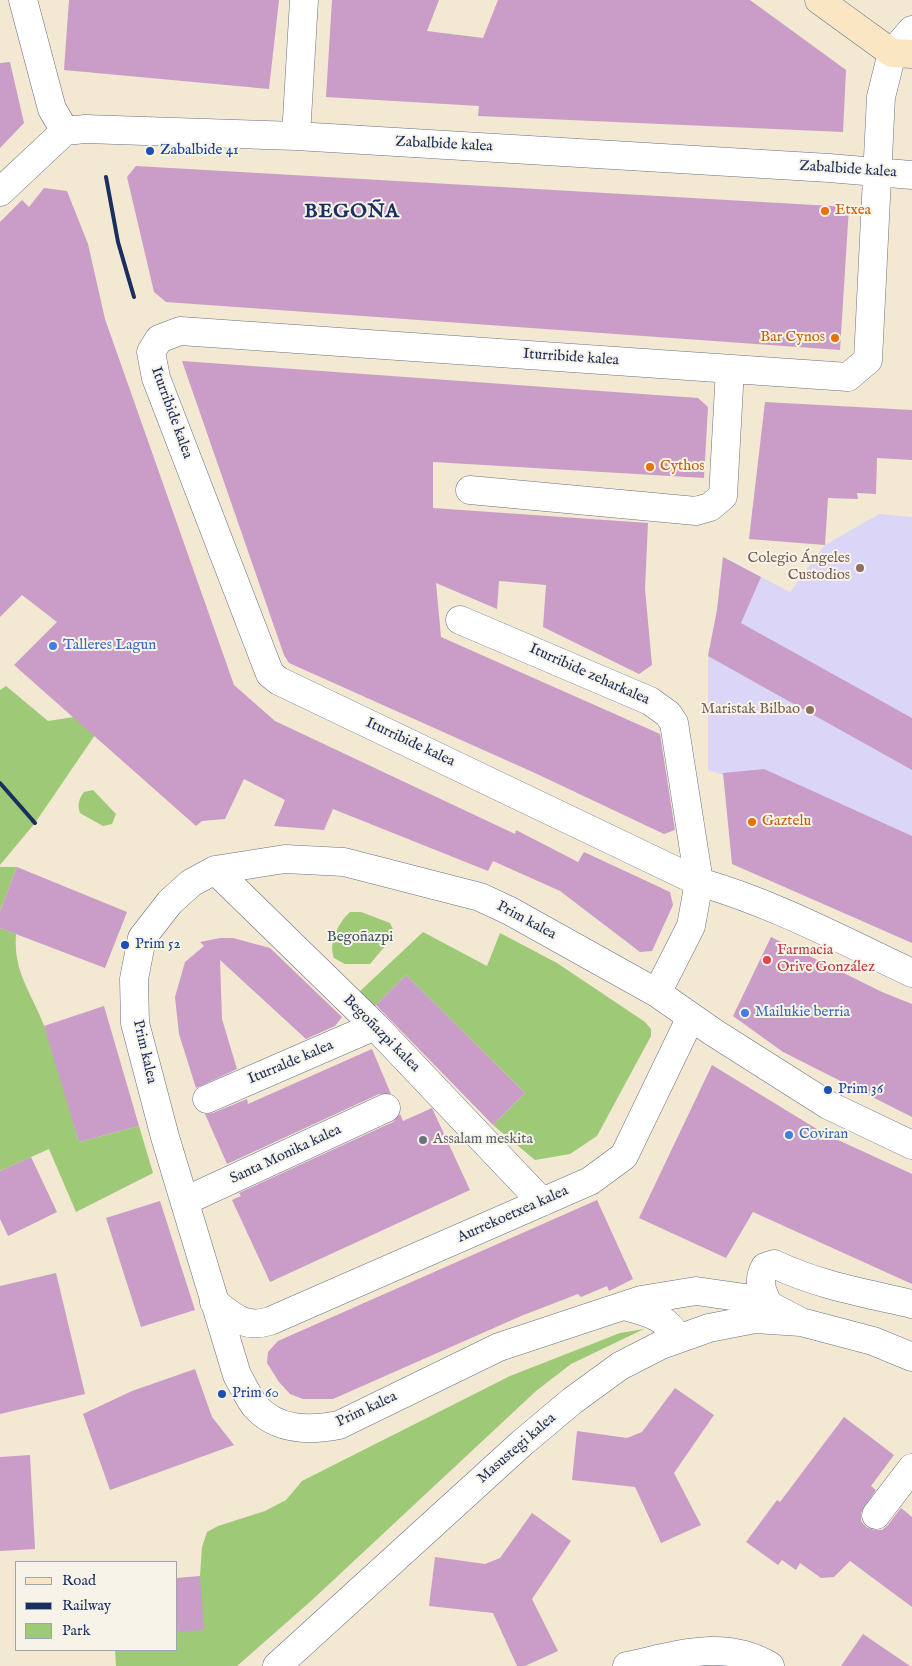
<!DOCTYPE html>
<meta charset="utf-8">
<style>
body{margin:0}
#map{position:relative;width:912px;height:1666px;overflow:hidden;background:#f3e8d2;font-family:"IM FELL English",serif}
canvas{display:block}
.legend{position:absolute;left:15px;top:1561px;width:162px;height:90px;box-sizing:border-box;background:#f7f3e8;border:1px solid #9fa5b1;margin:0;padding:6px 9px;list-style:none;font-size:15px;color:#1b2f5e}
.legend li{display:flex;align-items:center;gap:10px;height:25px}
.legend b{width:25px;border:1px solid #9fa5b1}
</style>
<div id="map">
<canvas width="912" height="1666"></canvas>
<ul class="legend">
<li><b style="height:6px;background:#fbe6c4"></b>Road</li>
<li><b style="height:6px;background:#1b2f5e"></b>Railway</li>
<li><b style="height:14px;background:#9ec976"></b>Park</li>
</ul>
</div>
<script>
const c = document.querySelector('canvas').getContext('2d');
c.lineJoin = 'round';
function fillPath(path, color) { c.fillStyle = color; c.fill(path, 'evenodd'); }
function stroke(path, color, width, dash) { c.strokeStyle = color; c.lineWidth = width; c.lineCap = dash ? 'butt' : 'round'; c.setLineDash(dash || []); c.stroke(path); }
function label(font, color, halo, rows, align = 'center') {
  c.font = font + ' "IM FELL English",serif'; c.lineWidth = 4; c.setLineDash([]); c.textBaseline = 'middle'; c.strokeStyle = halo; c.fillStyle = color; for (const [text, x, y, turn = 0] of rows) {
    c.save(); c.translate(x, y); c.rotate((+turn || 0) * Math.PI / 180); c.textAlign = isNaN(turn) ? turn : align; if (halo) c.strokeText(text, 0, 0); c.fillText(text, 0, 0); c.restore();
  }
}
const built = new Path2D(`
 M879,514L912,517V836L708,770V656L717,610L723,557L790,592L825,545Z`);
const green = new Path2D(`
 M6,686L48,721L74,717L95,735L35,823L0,865V690Z
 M93,790L116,814L112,824L103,826L80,813C77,805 79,799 84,792Z
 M0,867H17L0,911Z
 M350,912H361L390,923L394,931L391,939L370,964H345L334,958C328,942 339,922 350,912Z
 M0,928L16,934C13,973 32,993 45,1028C58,1065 68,1104 79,1142L139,1126L153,1173L76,1212L49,1149L0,1171Z
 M423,932L487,966L500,933L557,963L645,1022L651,1029V1036L597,1136L570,1154L535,1160L493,1125L525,1093L406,975L374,1007L357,994Z
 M644,1329L571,1364L536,1391L311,1601L237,1666H116L115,1650H176V1632L200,1576L202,1547L207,1532L218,1526L265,1511L286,1500L302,1481L510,1376L620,1333Z`);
const building = new Path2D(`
 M69,0H279L269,89L64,70Z
 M332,0H439L427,31L483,38L498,0H750L846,70L843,132L478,116L479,106L326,97Z
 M10,62L24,123L0,148V63Z
 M136,166L849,207L840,350L166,302L154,292L127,177Z
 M44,188L67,191L88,244L105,319L234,685L275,721L515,834L516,830L578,862L584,852L670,892L673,905L652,951L640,952L560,891L493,861L488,871L333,809L324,830L274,826L285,800L244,779L225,819L202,821L196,826L14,665L57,622L22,595L0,617V222L22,200L29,207Z
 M182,361L698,398L708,407L704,478L433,462V508L648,523L645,589L652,665L639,674L543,627L546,585L499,581L497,609L436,583L441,637L660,734L675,830L664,834L537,774L289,663L284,655Z
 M765,402L912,410V460L877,458L876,494L857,493L858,499L828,498L825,545L749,539Z
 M723,557L761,577L741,623L912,718V770L708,656L717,610Z
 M764,769L912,836V943L732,864L723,773Z
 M17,867L127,912L105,968L0,928V911Z
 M771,937L882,992L912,1004V1117L783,1052L733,1016Z
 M220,938H233L270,948L342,1017L335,1026L306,1039L220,960L222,1019L237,1069L196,1088L179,1034L175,997L185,962L204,946L200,942Z
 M406,975L525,1093L493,1125L376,1005Z
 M104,1006L139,1126L79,1142L44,1026Z
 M372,1049L391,1094H379L227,1164L205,1114L213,1113L247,1099L248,1104Z
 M712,1065L825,1134L912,1174V1284L753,1212L726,1258L639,1218Z
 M432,1108L470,1190L270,1282L232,1200L241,1196L239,1193L393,1122L400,1114L403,1121Z
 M31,1157L57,1212L8,1236L0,1219V1171Z
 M597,1200L633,1279L609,1291L607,1286L581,1297L578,1294L521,1316L333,1399H303L290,1394L279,1382L267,1363L268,1352L278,1341Z
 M160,1201L195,1310L141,1327L106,1218Z
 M56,1273L85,1394L0,1414V1286Z
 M195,1369L212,1417L234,1445L110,1490L83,1414L132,1391Z
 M675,1388L714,1415L674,1473L701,1525L661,1543L635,1487L572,1480L577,1431L627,1438L642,1432Z
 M844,1417L894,1455L871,1486L876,1490L861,1513V1521L866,1527L874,1530H882L888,1525L901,1508L912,1517V1607L850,1561L834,1577L821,1578L800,1563L796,1570L782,1560L778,1565L746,1542L777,1500L780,1502Z
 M30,1455L35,1549L0,1551V1457Z
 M532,1513L571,1541L532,1599L558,1651L525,1666H517L493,1613L429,1606L435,1557L485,1564L500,1558Z
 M200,1576L204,1630L176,1632V1578Z
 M863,1634L910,1666H841Z`);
const street = new Path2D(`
 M23,0L52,109L65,131
 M912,30L892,53L881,97L868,360L848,377L180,331L159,339L151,352L156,378L270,674L279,681L699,882C773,903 842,940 912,973
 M296,136L304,0
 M0,192L65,131L85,129L296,136L829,168L912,175
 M470,490L696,511L710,507L723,496L730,369
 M460,620L650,701L668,714L674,723L699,882L691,926L657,993
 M215,870L375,1026L542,1202
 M207,1099L375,1026
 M185,1201L386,1108
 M214,1302C234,1317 244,1329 270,1321L590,1181L624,1156L691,1017
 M768,1304C762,1291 757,1281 765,1267L774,1264C818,1285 864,1293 912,1304
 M624,1306C646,1312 667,1316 678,1339
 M801,1322L759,1300L696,1291L641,1300L499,1347L339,1425C309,1431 277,1431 255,1406C248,1397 243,1385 237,1375L165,1137L135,1023L134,979L142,938L170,902L191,883L215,870L285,859L344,862L480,897L510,911L657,993L713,1032L828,1105L912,1145
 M876,1515L912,1468
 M277,1666L522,1443L572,1401L620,1366L661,1345L709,1328L755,1319L801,1322L873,1341L912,1357
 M627,1666C675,1656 724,1638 770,1666`);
const secondary = new Path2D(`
 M819,0L892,53L912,54`);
const rail = new Path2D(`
 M106,177L118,242L134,297
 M0,783L35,823L33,821`);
const markers = [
 [150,151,5,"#1a4fb4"],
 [825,211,5,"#e8710a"],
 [835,338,5,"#e8710a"],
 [650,467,5,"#e8710a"],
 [860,568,5,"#8d6e63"],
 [53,646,5,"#3f7fe0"],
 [810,710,5,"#8d6e63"],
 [752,822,5,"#e8710a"],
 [125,945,5,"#1a4fb4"],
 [767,960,5,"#e0444e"],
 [745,1013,5,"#3f7fe0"],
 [828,1090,5,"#1a4fb4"],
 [789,1135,5,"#3f7fe0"],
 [423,1140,5,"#6b7280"],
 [222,1394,5,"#1a4fb4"]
];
const streetNames = [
 ["Zabalbide kalea",444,145,3],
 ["Zabalbide kalea",848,170,4],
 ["Iturribide kalea",571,358,4],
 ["Iturribide kalea",171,413,70],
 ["Iturribide zeharkalea",589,675,24],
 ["Iturribide kalea",410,743,25],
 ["Prim kalea",526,921,28],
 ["Begoñazpi kalea",381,1034,45],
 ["Prim kalea",144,1052,77],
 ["Iturralde kalea",291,1063,-23],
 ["Santa Monika kalea",286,1155,-25],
 ["Aurrekoetxea kalea",513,1215,-24],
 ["Prim kalea",367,1410,-25],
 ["Masustegi kalea",517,1449,-41]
];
const transitNames = [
 ["Zabalbide 41",160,151],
 ["Prim 52",135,945],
 ["Prim 36",838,1090],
 ["Prim 60",232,1394]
];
const foodNames = [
 ["Etxea",835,211],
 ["Bar Cynos",825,338,"right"],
 ["Cythos",660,467],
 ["Gaztelu",762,822]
];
const educationNames = [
 ["Colegio Ángeles",850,559],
 ["Custodios",850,576],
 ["Maristak Bilbao",800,710]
];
const shopNames = [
 ["Talleres Lagun",63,646],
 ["Mailukie berria",755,1013],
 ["Coviran",799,1135]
];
const parkNames = [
 ["Begoñazpi",360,938]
];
const healthNames = [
 ["Farmacia",777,951],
 ["Orive González",777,968]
];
const worshipNames = [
 ["Assalam meskita",433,1140]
];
const districtNames = [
 ["BEGOÑA",352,213]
];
fillPath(built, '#dbd6f7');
fillPath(green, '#9ec976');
fillPath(building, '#c99dc8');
stroke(street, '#677087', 29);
stroke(secondary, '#677087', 29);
stroke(street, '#fff', 28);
stroke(secondary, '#fbe6c4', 28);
stroke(rail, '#1b2f5e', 4);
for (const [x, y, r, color] of markers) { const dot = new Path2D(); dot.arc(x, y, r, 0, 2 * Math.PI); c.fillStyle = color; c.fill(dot); stroke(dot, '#f7f3e8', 2); }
label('15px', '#1b2f5e', '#f7f3e8', streetNames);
label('15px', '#164399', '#f7f3e8', transitNames, 'left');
label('15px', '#c56008', '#f7f3e8', foodNames, 'left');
label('15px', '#785e54', '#f7f3e8', educationNames, 'right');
label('15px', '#366cbe', '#f7f3e8', shopNames, 'left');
label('15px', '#3c5664', '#f7f3e8', parkNames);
label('15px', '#be3a42', '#f7f3e8', healthNames, 'left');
label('15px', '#5b616d', '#f7f3e8', worshipNames, 'left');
c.letterSpacing = '1px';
label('bold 20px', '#1b2f5e', '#f7f3e8', districtNames);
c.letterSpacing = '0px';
</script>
